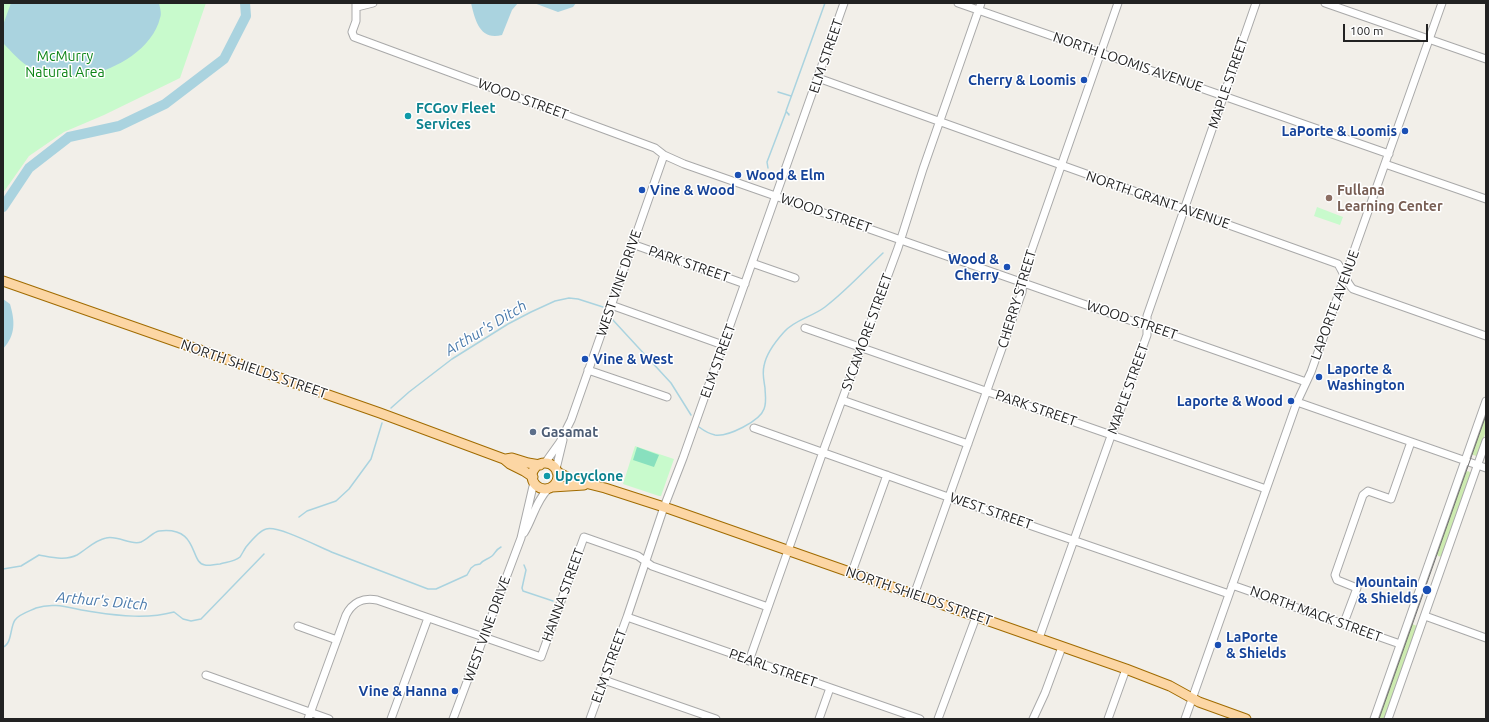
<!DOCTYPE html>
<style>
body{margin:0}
#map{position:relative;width:1489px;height:722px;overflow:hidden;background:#f2efe9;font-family:Ubuntu,sans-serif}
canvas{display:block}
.frame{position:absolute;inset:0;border:4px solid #222;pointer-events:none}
.scale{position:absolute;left:1343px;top:24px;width:85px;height:18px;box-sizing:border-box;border:2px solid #222;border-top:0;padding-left:5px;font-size:12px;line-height:14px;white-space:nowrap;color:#222;-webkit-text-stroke:3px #fff;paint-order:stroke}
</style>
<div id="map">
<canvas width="1489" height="722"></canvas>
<div class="frame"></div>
<div class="scale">100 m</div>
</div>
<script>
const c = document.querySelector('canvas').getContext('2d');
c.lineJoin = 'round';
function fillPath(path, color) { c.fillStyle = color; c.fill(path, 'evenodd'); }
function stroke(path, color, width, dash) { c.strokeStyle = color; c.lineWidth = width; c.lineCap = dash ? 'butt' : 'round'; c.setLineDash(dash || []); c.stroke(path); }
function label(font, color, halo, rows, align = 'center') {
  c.font = font + ' Ubuntu,sans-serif'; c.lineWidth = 3; c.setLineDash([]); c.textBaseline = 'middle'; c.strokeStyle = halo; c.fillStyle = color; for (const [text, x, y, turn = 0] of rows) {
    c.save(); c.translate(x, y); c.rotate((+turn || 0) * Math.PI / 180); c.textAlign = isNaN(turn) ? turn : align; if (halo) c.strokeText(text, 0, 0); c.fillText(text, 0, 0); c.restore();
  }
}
const grass = new Path2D(`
 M1486,410V431L1478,454L1476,456L1471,454Z
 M1468,471L1471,473V475L1442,557L1438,556L1436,553L1464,473Z
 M1412,624L1417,626V627L1385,719H1377L1411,625Z`);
const park = new Path2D(`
 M3,3H206L180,78L104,115L64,132L29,156L3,193Z
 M1317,207L1343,217L1340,225L1314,216Z
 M635,446L674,459L661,496H659L623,484Z`);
const pitch = new Path2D(`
 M637,447L659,455L654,467L633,460Z`);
const water = new Path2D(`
 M11,3H159C160,8 162,14 160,18C153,48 116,70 87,75C76,78 42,72 30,67C22,64 10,50 3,43V25Z
 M471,3H518L512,10L502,35C480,41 475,20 471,3Z
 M534,3H576L573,7L558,12Z
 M3,299L10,304C15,321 16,335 3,349Z`);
const stream = new Path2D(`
 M778,92L791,96
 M786,112L789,114
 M789,115L786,111L825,3
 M768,168L767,162L786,112
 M612,319L671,383L691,415
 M391,408L409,392L452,359L508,324L531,312L555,301L569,298L578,299L603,307
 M699,427C703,430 710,434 715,435C728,437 760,421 764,409C767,402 765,394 765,388C764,381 762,373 764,366C766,354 775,342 784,332C794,320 812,317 825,307C846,291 864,271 883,253
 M299,517L307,511L336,501L349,489L371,459L382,423
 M524,565L526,570L522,588L523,591L553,601
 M3,569L21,566L39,555C51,557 65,561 77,555C87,549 95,540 106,538C118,535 131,546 141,542C148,539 153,532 159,531C200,526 189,563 205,565C209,566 215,564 220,564C226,562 234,562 240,557C242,554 244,550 246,547C251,541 259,531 266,529C278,525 321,548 334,553C366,565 397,577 428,589H436L467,575L471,568L475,565L480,564C484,559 487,560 492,556C495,554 495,550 501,547
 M3,647C12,644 10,627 15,620C19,614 30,611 36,608C56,601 74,610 94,612C120,616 148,619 174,612L183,619L191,621L201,619L264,554`);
const river = new Path2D(`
 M3,207L29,168L69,137L119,126L165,104L224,59L246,16L245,3`);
const minor = new Path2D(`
 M356,3V21L352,32L354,37L655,148L664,155L684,164L1306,382
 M958,3L1389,154
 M1325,3L1486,59
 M357,7L373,3
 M818,78L1338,264C1342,270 1348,285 1353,289L1486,336
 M1385,164L1486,199
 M632,244L745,284
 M752,263L795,278
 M611,305L723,345
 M805,328L1266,489
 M588,370L667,397
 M842,400L968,444
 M1297,402L1486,468
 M754,428L948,497L1229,594
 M545,463L560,442L571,420L664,155
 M556,469L563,440
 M524,533C533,518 536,501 548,489
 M852,572L887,475
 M1232,585L1400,644
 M914,595L1022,292L1024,272L1118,3
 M1425,616L1486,638
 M627,617L920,719
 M1342,624L1345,620L1357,588L1337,580L1335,575L1363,495L1368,491L1391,499L1411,442
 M298,626L337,640
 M1039,638L1147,335V316L1256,3
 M749,661L825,446L898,248L923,169L981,3
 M206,675L329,719
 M604,680L716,719
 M308,719L346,615C352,603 363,597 377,600L541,657L584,537L638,556L652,566L768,607
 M391,719L428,618
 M453,719L521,538L534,482
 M590,719L627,617L664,507L683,458L844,3
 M819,719L830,688
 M938,719L976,617
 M1033,719L1045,693L1062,647
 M1108,719L1126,669
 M1185,719L1297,402L1311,372L1442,3
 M1374,719L1486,401
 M1388,719L1486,441`);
const major = new Path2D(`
 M3,281L380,413L504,459L510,464L524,471L533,477
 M506,459L512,458L528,463L540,465
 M532 476a13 13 0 1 1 26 0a13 13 0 1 1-26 0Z
 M557,472L573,480L605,488L670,509L1126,669L1170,686L1199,702L1246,719
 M552,487L584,485`);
const tram = new Path2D(`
 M1379,719L1486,415`);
const markers = [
 [1084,80,4,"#1a4fb4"],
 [408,116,4,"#0f9aa8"],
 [1405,131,4,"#1a4fb4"],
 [738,175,4,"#1a4fb4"],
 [642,190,4,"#1a4fb4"],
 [1329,198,4,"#8d6e63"],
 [1007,267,4,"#1a4fb4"],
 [585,359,4,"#1a4fb4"],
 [1319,377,4,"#1a4fb4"],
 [1291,401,4,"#1a4fb4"],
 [533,432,4,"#5c6f8a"],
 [547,476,4,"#0f9aa8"],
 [1427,590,5,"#1a4fb4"],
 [1218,645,4,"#1a4fb4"],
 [455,691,4,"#1a4fb4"]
];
const parkNames = [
 ["McMurry",65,56],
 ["Natural Area",65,72]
];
const streetNames = [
 ["ELM STREET",826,56,-71],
 ["NORTH LOOMIS AVENUE",1128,62,19],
 ["MAPLE STREET",1228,83,-71],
 ["WOOD STREET",523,99,20],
 ["NORTH GRANT AVENUE",1158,200,19],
 ["WOOD STREET",826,213,19],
 ["PARK STREET",689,264,19],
 ["WEST VINE DRIVE",619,283,-71],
 ["CHERRY STREET",1017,299,-73],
 ["LAPORTE AVENUE",1335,305,-70],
 ["WOOD STREET",1132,320,19],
 ["SYCAMORE STREET",867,332,-70],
 ["ELM STREET",718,361,-70],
 ["NORTH SHIELDS STREET",254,369,19],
 ["MAPLE STREET",1128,389,-70],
 ["PARK STREET",1036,408,19],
 ["WEST STREET",991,511,19],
 ["HANNA STREET",563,595,-70],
 ["NORTH SHIELDS STREET",919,596,19],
 ["NORTH MACK STREET",1316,614,20],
 ["WEST VINE DRIVE",487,629,-70],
 ["ELM STREET",609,666,-70],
 ["PEARL STREET",773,668,19]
];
const transitNames = [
 ["Cherry & Loomis",1076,80],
 ["LaPorte & Loomis",1397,131],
 ["Wood & Elm",746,175,"left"],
 ["Vine & Wood",650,190,"left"],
 ["Wood &",999,259],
 ["Cherry",999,275],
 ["Vine & West",593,359,"left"],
 ["Laporte &",1327,369,"left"],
 ["Washington",1327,385,"left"],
 ["Laporte & Wood",1283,401],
 ["Mountain",1418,582],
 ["& Shields",1418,598],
 ["LaPorte",1226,637,"left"],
 ["& Shields",1226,653,"left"],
 ["Vine & Hanna",447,691]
];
const cultureNames = [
 ["FCGov Fleet",416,108],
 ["Services",416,124],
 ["Upcyclone",555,476]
];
const educationNames = [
 ["Fullana",1337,190],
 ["Learning Center",1337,206]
];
const serviceNames = [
 ["Gasamat",541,432]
];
const waterNames = [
 ["Arthur's Ditch",486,328,-31],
 ["Arthur's Ditch",102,601,5]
];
fillPath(grass, '#cdebb0');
fillPath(park, '#c8facc');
fillPath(pitch, '#88e0be');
fillPath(water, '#aad3df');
stroke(stream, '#aad3df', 1.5);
stroke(river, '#aad3df', 10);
stroke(minor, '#a9a9a9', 9);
stroke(major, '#a06b00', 11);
stroke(minor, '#fff', 7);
stroke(major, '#fcd6a4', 9);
stroke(tram, '#707070', 1);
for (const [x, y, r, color] of markers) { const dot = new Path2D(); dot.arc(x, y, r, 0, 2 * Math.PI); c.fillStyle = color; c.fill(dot); stroke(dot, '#fff', 1.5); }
label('14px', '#0c8416', '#fff', parkNames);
label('14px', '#222', '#fff', streetNames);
label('bold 14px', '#164399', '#fff', transitNames, 'right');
label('bold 14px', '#0d838f', '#fff', cultureNames, 'left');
label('bold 14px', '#785e54', '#fff', educationNames, 'left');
label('bold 14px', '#4e5e75', '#fff', serviceNames, 'left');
label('italic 15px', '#4a7aab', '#fff', waterNames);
</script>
